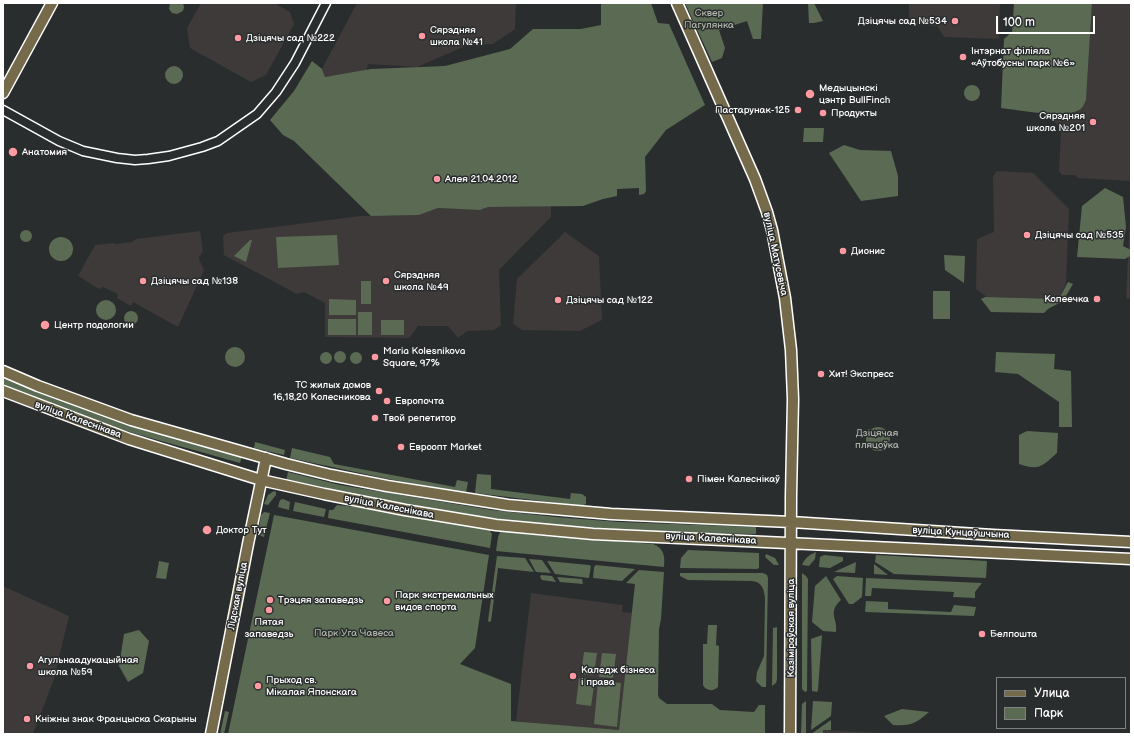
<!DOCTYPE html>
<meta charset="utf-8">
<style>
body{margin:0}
#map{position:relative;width:1134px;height:737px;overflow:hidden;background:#2a2d2e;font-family:"Balsamiq Sans",sans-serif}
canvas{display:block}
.frame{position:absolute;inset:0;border:4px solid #fff;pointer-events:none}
.legend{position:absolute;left:996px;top:677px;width:130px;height:52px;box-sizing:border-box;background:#2a2d2e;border:1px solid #7f8182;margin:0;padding:5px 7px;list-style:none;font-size:12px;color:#fff}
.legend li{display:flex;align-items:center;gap:8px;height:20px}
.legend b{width:20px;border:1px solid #7f8182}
.scale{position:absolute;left:996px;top:16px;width:99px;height:18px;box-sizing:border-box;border:2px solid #fff;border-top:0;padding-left:5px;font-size:12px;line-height:14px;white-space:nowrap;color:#fff;-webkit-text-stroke:3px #2a2d2e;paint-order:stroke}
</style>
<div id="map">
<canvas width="1134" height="737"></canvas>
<div class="frame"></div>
<ul class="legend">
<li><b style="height:5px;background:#756b4b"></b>Улица</li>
<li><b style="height:11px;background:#5b6a53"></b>Парк</li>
</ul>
<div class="scale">100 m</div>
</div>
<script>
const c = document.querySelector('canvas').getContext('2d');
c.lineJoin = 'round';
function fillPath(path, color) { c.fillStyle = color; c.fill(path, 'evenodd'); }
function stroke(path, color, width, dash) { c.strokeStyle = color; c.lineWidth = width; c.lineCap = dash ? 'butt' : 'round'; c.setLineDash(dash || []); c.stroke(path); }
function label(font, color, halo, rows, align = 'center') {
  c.font = font + ' "Balsamiq Sans",sans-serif'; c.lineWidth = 3; c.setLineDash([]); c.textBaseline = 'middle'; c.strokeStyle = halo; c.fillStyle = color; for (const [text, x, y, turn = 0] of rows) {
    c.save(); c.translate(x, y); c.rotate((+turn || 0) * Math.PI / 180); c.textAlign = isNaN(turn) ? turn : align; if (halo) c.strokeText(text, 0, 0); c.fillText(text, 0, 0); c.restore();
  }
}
const built = new Path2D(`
 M201,3H274L290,12L294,24L266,75L251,82L190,48L187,28Z
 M357,3H516L515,29L493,44L468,45L417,67L368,64L366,72L325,77L322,69Z
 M909,3H1000L999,39L944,37L937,26L913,25L909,17Z
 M1092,3H1131V181L1078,178L1075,175H1062L1059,171L1061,131L1049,113H1068L1078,111L1086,100Z
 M997,171L1033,173L1069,209L1066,283L1060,299L987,297L976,289L977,239L994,232L993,176Z
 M1131,199V299L1126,298Z
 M551,206V217L499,270L501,325L494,330L467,331L458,338L448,326H418L409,338L325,337V303L304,292L297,294L224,255L223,236L227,233L361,216L419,215L438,208L480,210L488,207Z
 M200,231L203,252L199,257V259L204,270L178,327L133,302L131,306L117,298L118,294L103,287L99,289L78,276L95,245L113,243L116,244L132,242L136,239Z
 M565,232L599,256L602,320L580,331L522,330L513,324L517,279Z
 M3,586L69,616L54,679L33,734H3Z
 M531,593L623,605L622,612L632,613L619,731L516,721Z
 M823,730L905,734H823Z`);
const green = new Path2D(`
 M170,3H183L184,7L183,11L177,14L172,13L169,9Z
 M601,3H651L658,23L669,24L705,105L666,130L645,157L646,191L644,194L639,195V188L617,189V196L603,199L583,206L488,207L480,210L438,208L419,215L371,216L294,141L283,135L270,120L294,91L312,61L322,69L325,77L371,69L445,66L510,49L533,29H581L601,25Z
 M685,3H763L761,39H753L747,21L719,30L725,48L722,58L712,62Z
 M808,3H814L823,21L814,23H809Z
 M1014,3H1092L1086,100C1084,104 1083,108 1079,110C1064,119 1020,110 1001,108L1004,39L1012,32Z
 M165 75a9 9 0 1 1 18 0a9 9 0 1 1-18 0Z
 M964 93a8 8 0 1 1 16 0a8 8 0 1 1-16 0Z
 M804,128H824L823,142H803Z
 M844,145L860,150L891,151L898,176V196L861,201L829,153Z
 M1105,188L1123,197L1126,227L1123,246L1131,250L1130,256L1125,259L1077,257L1082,206Z
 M20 236a6 6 0 1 1 12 0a6 6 0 1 1-12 0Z
 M337,235L339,265L278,268L276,237Z
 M49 249a12 12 0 1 1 24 0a12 12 0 1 1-24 0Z
 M250,240H252L246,262L234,256Z
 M944,255L965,256L964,283L945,270Z
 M361,281H371V304H361Z
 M1068,282L1073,284L1063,301L1048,309L1044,313L991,312L981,299L985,297L1059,299Z
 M933,291H950V319H933Z
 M329,299L356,300V315H329Z
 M96 310a10 10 0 1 1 20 0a10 10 0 1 1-20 0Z
 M124 318a7 7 0 1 1 14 0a7 7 0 1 1-14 0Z
 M358,312H372V335H358Z
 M328,319H356V335H328Z
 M381,320H404V335H381Z
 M225 357a10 10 0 1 1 20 0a10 10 0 1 1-20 0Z
 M334 357a6 6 0 1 1 12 0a6 6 0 1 1-12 0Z
 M996,352L1055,354L1054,369L1071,371L1072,427H1059V402L1018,374L995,372Z
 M350 358a6 6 0 1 1 12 0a6 6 0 1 1-12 0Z
 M320 358a6 6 0 1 1 12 0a6 6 0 1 1-12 0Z
 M3,376L242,456L240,463C160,440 79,421 3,386Z
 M866 439a12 12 0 1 1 24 0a12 12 0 1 1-24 0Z
 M1027,431L1058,433L1057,453C1042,466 1040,471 1019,464V435Z
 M255,442L285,450L284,455L254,448Z
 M292,448L330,457L334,464L455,487L457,480L468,482L466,493L388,479L290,458Z
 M288,472L340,485L492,510L556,517L619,522L756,527V534L601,531L505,521L396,504L286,481Z
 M477,474L491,475V489L570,499L571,493L582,494L586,497V504L582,506L475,493Z
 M274,491L276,492V495L268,505L264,504L268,495Z
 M283,499L290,502L289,510L278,507L280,500Z
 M295,502L326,509L324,517L293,511Z
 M337,505L367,508L489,529L492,534L490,548L328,518L329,510H333Z
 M264,512L270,513L264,537L258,535L261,515Z
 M274,515L489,555L475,648L460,664L511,684V721L619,730L635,584L626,583L639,570L664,572L661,619L659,629L658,695L659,698L667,704H712L720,710L754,712L759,705H765V734H228Z
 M505,531L535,535L653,544C664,548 665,556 664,567L496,551L498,537L500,532Z
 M688,550L759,553V568L757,569L680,568L681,558Z
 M816,552L815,559L809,566L802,565C805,558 809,555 816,552Z
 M766,554L775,558L779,565H774L765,557Z
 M824,555L843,557V561L830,568L819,567L820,557Z
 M876,555L987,561L986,578L894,574L875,562Z
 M497,556L525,558L534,572L498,568L491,621L489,622L488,621Z
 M529,559L542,560L551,573L536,572Z
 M159,561L169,563L166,579L156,578Z
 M547,561L589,565L591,566L589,578L555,574Z
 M856,562L855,573L834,572Z
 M874,564L888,575L874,574Z
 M596,565L635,569L622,581L593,578L594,567Z
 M680,573H763L767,575L768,578L766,687H762L756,681L757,672L764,656L765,598C764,589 762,582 752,581L688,580L680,576Z
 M802,573L806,576L808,579L807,691L805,692L802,689Z
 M541,575L552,576L556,582L542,580L540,577Z
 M826,576L841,600C827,613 838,618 836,632L823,631L812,622L815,586Z
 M837,576L863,578L862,597L853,604H849L833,579Z
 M557,577L582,579L583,584L560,582Z
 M866,578L982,583L975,592V598L953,597L954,592L872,588L871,596H865Z
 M866,601L888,602V609L951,612L954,605L976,607L974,616L866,612L865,611Z
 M708,625H717L716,645L719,646L718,687C713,691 710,691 705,688L703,685V644H707Z
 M777,627V679L776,683L772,686L773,628Z
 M139,630L149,641L143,673L128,682L119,666L124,634Z
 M822,635L818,690L817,692L812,691L811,639Z
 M584,652L597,653L594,675L581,674Z
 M602,653L616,654L613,678L599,677Z
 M579,678L595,680L591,706L576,704Z
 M598,681L621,683L617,727L594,724Z
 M806,701V734H801L802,704Z
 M813,701L832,702L831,716L811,730Z
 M902,709L929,712C915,724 911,726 893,725L884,716Z
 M225,711L229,712L224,734H220Z
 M831,720V730H823V734H811Z`);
const minor = new Path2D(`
 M3,110L59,141L83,151L117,158L135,160L148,159L169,156L202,147L218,141L257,114L276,92L295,63L326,3`);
const major = new Path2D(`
 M677,3L755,179L767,212L772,230L785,298L791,350L793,399L791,496L790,734
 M3,93L52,3
 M3,371L38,386L131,420L286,464L331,475L387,486L508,505L611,514L791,522L993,535L1131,542
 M3,391L129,439L261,480L324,494L405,510L496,525L593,534L1131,559
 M211,734L248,544L266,458`);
const markers = [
 [955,21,4,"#ff9aa2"],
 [422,36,4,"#ff9aa2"],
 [238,38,4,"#ff9aa2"],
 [963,57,4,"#ff9aa2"],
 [810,94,5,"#ff9aa2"],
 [798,110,4,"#ff9aa2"],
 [823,113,4,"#ff9aa2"],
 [1093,122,4,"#ff9aa2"],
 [13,152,5,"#ff9aa2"],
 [437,179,4,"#ff9aa2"],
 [1027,235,4,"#ff9aa2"],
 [843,251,4,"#ff9aa2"],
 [143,281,4,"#ff9aa2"],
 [386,281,4,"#ff9aa2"],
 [1097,299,4,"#ff9aa2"],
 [558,300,4,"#ff9aa2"],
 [45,325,5,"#ff9aa2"],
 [375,357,4,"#ff9aa2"],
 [821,374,4,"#ff9aa2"],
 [379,391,4,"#ff9aa2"],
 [387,401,4,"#ff9aa2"],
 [375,418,4,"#ff9aa2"],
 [401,447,4,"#ff9aa2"],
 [689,479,4,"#ff9aa2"],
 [207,530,5,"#ff9aa2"],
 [270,600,4,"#ff9aa2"],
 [387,601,4,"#ff9aa2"],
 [269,610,4,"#ff9aa2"],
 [982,634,4,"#ff9aa2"],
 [30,666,4,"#ff9aa2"],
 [573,676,4,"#ff9aa2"],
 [258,686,4,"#ff9aa2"],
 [27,719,4,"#ff9aa2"]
];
const parkNames = [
 ["Сквер",709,13],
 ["Пагулянка",709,25],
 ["Дзіцячая",877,433],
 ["пляцоўка",877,445],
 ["Парк Уга Чавеса",354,633]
];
const poiNames = [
 ["Дзіцячы сад №534",947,21,"right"],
 ["Сярэдняя",430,30],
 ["школа №41",430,42],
 ["Дзіцячы сад №222",246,38],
 ["Інтэрнат філіяла",971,51],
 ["«Аўтобусны парк №6»",971,63],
 ["Медыцынскі",819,88],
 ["цэнтр BullFinch",819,100],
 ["Пастарунак-125",790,110,"right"],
 ["Продукты",831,113],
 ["Сярэдняя",1085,116,"right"],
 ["школа №201",1085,128,"right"],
 ["Анатомия",22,152],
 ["Алея 21.04.2012",445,179],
 ["Дзіцячы сад №535",1035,235],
 ["Дионис",851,251],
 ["Сярэдняя",394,275],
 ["школа №49",394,287],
 ["Дзіцячы сад №138",151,281],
 ["Копеечка",1089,299,"right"],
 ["Дзіцячы сад №122",566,300],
 ["Центр подологии",54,325],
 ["Maria Kolesnikova",383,351],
 ["Square, 97%",383,363],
 ["Хит! Экспресс",829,374],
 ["ТС жилых домов",371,385,"right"],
 ["16,18,20 Колесникова",371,397,"right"],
 ["Европочта",395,401],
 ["Твой репетитор",383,418],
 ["Евроопт Market",409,447],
 ["Пімен Калеснікаў",697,479],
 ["Доктор Тут",216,530],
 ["Парк экстремальных",395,595],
 ["видов спорта",395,607],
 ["Трэцяя запаведзь",278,600],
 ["Пятая",269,622,"center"],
 ["запаведзь",269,634,"center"],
 ["Белпошта",990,634],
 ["Агульнаадукацыйная",38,660],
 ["школа №59",38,672],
 ["Каледж бізнеса",581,670],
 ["і права",581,682],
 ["Прыход св.",266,680],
 ["Мікалая Японскага",266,692],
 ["Кніжны знак Францыска Скарыны",35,719]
];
const streetNames = [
 ["вуліца Матусевіча",775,254,78],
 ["вуліца Калеснікава",78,420,20],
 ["вуліца Калеснікава",389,507,11],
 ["вуліца Кунцаўшчына",961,533,3],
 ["вуліца Калеснікава",711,539,3],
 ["Лідская вуліца",238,596,-79],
 ["Казіміраўская вуліца",791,628,-90]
];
fillPath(built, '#3d3a39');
fillPath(green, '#5b6a53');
stroke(minor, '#fff', 11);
stroke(major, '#fff', 13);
stroke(minor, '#2a2d2e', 8);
stroke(major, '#756b4b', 10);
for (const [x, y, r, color] of markers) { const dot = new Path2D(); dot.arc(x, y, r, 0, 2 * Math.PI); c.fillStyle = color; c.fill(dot); stroke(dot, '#2a2d2e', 1.5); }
label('10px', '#adb4a9', '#2a2d2e', parkNames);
label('10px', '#fff', '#2a2d2e', poiNames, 'left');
label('10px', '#fff', '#2a2d2e', streetNames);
</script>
